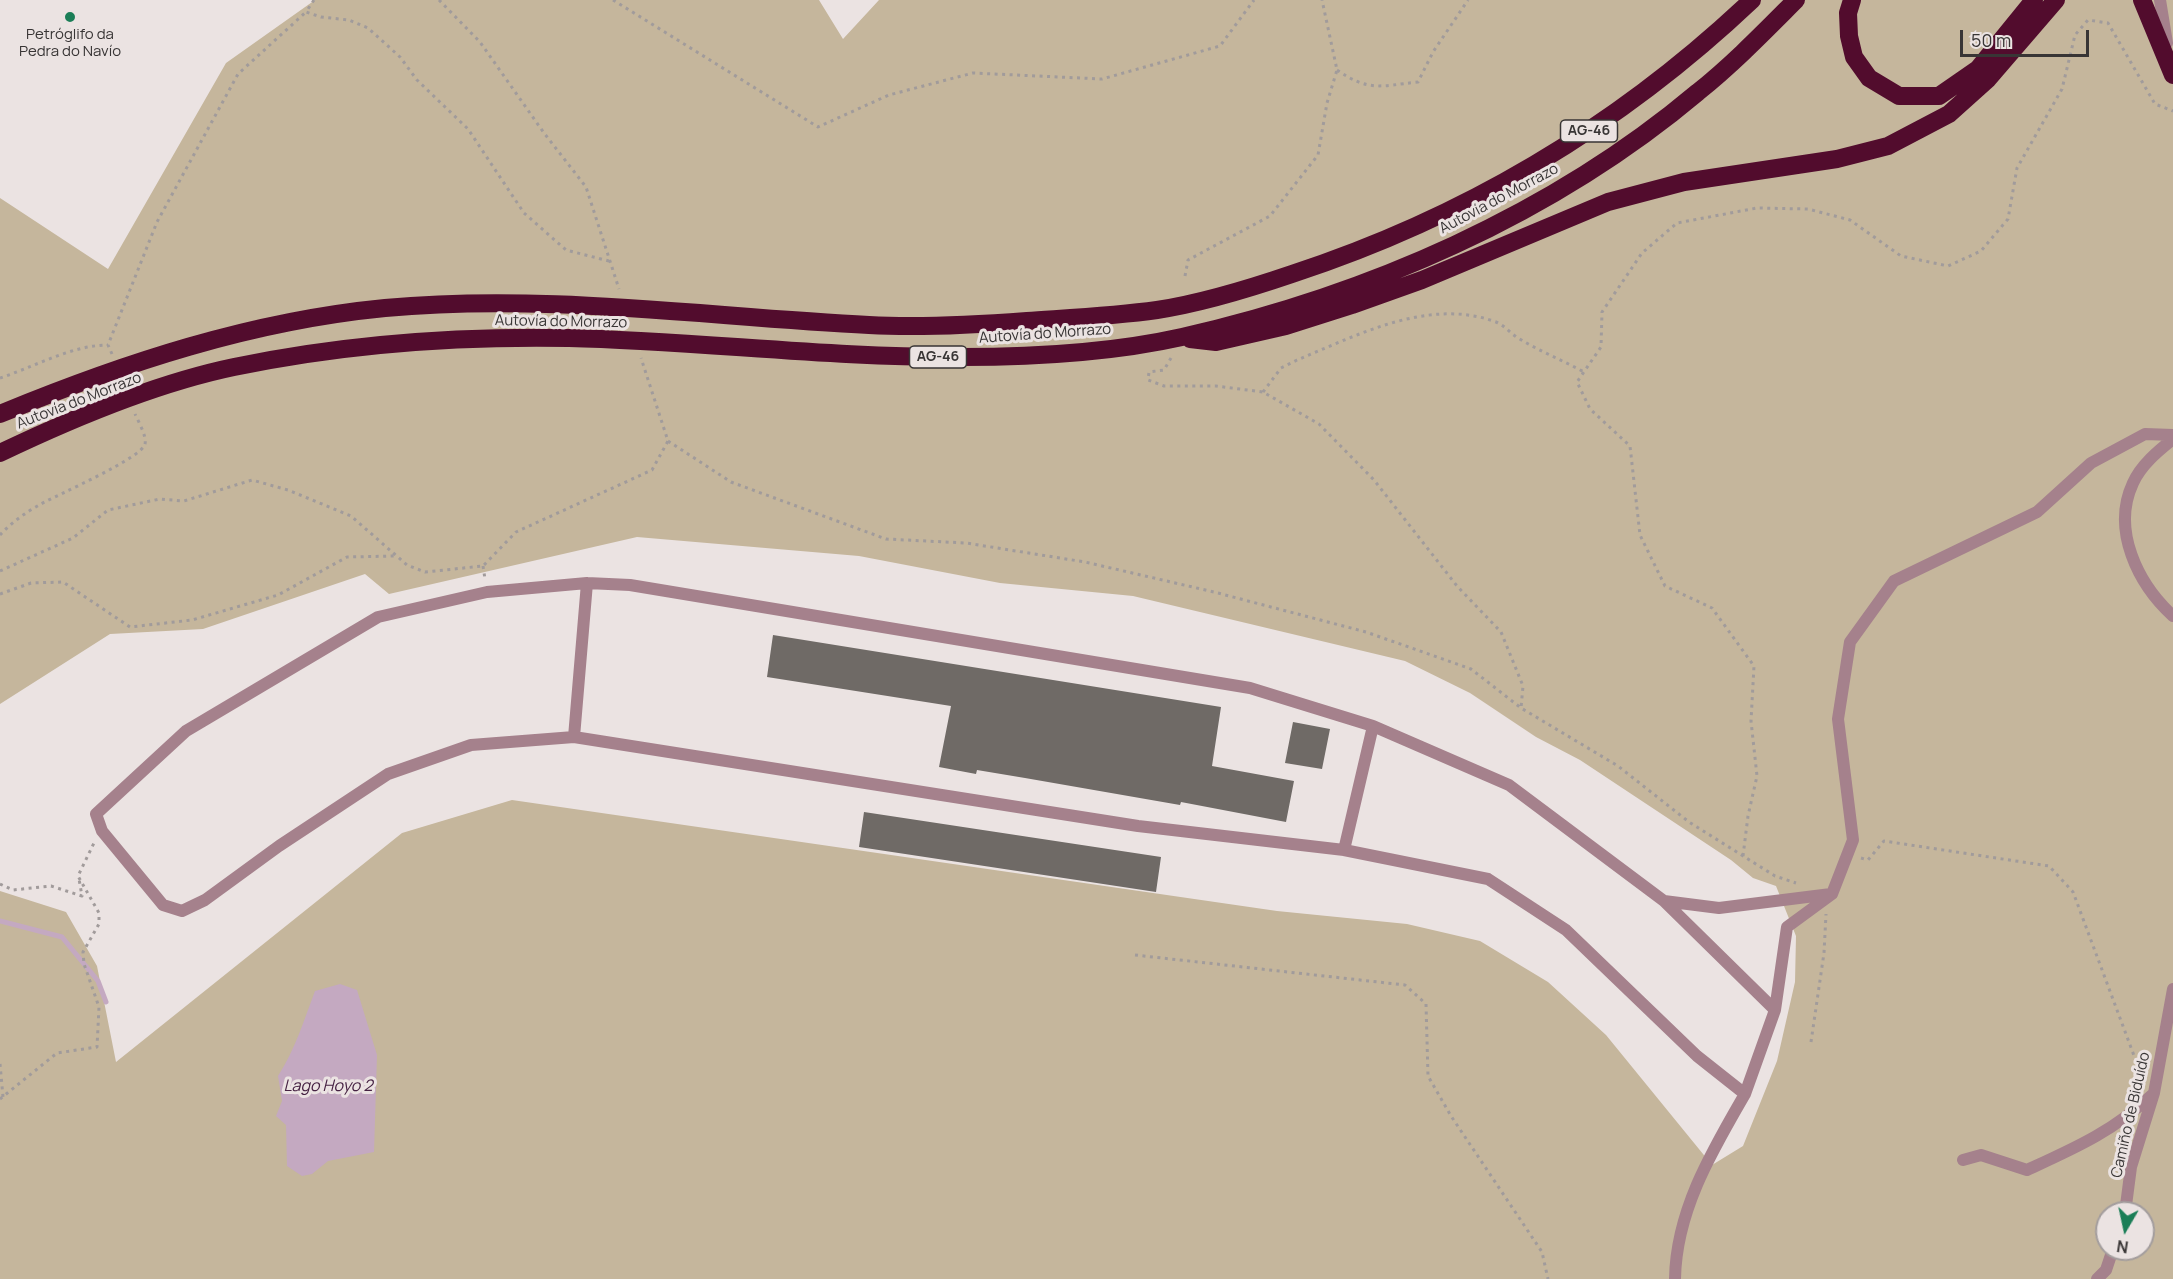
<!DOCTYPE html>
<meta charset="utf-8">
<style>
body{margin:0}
#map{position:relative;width:2173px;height:1279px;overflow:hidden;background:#ebe3e2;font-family:Manrope,sans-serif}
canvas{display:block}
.north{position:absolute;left:2095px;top:1201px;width:60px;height:60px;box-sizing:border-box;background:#ebe3e2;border:2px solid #a39d9d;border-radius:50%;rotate:189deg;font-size:16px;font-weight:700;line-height:24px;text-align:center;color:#383535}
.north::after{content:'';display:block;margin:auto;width:21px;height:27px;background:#1b7e57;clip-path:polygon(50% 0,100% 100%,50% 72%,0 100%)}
.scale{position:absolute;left:1960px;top:30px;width:129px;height:27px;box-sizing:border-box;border:3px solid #383535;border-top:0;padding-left:8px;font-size:18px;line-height:21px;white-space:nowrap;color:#383535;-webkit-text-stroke:4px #ebe3e2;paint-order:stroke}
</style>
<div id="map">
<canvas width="2173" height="1279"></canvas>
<div class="north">N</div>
<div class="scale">50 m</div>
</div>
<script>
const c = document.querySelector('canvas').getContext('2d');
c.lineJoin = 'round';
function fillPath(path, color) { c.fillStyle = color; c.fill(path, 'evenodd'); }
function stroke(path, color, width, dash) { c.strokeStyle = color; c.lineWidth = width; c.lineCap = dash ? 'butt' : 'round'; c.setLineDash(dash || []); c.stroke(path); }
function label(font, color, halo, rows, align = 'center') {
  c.font = font + ' Manrope,sans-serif'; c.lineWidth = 6; c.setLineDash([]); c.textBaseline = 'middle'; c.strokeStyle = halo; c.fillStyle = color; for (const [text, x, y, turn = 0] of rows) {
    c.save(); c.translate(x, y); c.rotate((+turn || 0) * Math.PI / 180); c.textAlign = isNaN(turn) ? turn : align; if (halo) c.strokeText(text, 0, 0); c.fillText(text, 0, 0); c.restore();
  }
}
const green = new Path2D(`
 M315,0H819L843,39L879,0H2173V1279H0V891L66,912L97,966L116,1062L402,833L512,800L1277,911L1407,924L1480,941L1548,982L1606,1035L1712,1165L1743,1146L1777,1061L1795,982L1796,936L1776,886L1753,878L1731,860L1580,760L1536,737L1470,693L1405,661L1133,596L1000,583L859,556L637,537L389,594L365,574L203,629L110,634L0,704V198L108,269L226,63ZM2107,1213H2143V1249H2107Z`);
const water = new Path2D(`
 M340,984L357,990L377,1055L374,1152L328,1161L312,1174L302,1176L287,1166L286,1125L276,1116L282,1101L278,1076C295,1050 304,1020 315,991Z`);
const stream = new Path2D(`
 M0,921L62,937L98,981L106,1002`);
const building = new Path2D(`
 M773,635L1221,707L1212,766L1294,781L1286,822L1181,802L1180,805L1025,778L977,770L976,774L939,767L951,706L767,677Z
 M1293,722L1330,729L1322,769L1285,763Z
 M864,812L1161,857L1156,892L859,847Z`);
const path = new Path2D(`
 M314,0L306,12L321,17L349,20L368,28L400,57L417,80L468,129L524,213L566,250L609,261
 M439,0L480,42L544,133L586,187L619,289
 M613,0L818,127L889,95L973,73L1102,79L1220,46L1254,0
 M1337,70C1369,92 1380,86 1418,82L1433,52L1468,0
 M1185,276L1188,260L1270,216L1318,155L1327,103L1337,70L1322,0
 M112,354L108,345L157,222L238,74L306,12
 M1171,358L1164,370L1149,372L1148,380L1164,386H1216L1263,392L1319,424L1374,480L1457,586L1501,632L1523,686L1521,708
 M0,378C34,367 72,345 108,345
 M1263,392L1281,368L1297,360C1358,335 1429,297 1496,322C1504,325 1510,333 1518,338C1539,351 1562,360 1584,372
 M668,441L731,482L886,539L966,543L1085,562L1214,592L1366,632L1471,669L1521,708L1618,766L1689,822L1775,876L1796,883
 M0,535C11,523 26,512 41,504C57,495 142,458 145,444C147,436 138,421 135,414
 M483,566L485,579
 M0,571L73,538L108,510L160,499L184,501L252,480L288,490L351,516L407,565L425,572L483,566L516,532L652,470L668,441L641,358
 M0,594L31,583L63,582L130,627L192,620L278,595L347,557L394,556
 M1743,856L1748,816L1757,776L1751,721L1754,666L1712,608L1665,586L1640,535L1630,446L1590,409L1577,382L1601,347L1602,312L1642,253L1677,223L1757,208L1808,209L1850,220L1901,256L1948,266L1981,251L2008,219L2017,168L2062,89L2075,35L2088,20L2108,23L2155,104L2173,111
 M1861,858L1868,860L1884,841L2049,866L2073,892L2136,1061L2141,1074L2144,1075
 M0,884L13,890L51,886L82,896L79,879
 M1135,955L1405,985L1426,1004L1428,1076L1451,1116L1542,1252L1548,1279
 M1811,1042L1824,953L1826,914
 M0,1064L3,1097
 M0,1099L57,1053L97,1047L99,1007L84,964L83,952L99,924V913L78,876L94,843`);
const minor = new Path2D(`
 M2160,0L2167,43
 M2173,439C2158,451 2141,465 2133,483C2111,530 2138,584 2173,616
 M1373,726L1509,785L1664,901L1719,908L1831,894
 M574,737L587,583
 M1344,850L1373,726L1250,688L630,585L587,583L487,592L378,617L186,731L96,814L102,831L163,905L182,911L205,900L279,846L388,774L471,745L574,737L1138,826L1344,850L1488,879L1566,930L1697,1056L1745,1094L1775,1010L1787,927L1832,894L1853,840L1838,719L1850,642L1894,581L2037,512L2091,463L2145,434L2173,435
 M1664,901L1775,1010
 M1963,1160L1981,1155L2027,1170C2075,1148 2114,1131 2153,1094
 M2125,1213L2131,1167L2154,1093L2173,989
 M1675,1279C1676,1211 1712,1151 1745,1094
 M2097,1279L2106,1270L2113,1249`);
const motorway = new Path2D(`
 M1852,0L1848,13L1849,36L1854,57L1869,78L1899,96H1939L1978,69L2034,0
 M2142,0L2173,75
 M1190,339L1216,342L1286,326L1352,305L1422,280L1608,202L1684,182L1837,159L1888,146L1949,114L1988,79L2056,0
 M0,414C124,363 251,321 385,308C546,293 707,317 869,325C921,328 974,325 1027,321C1070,318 1114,316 1157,310C1203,303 1248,289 1292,274C1466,217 1619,126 1752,0
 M0,453C71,419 157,383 234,367C344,344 456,336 569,338C700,341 831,358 962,357C1035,357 1111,353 1182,337C1367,295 1552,215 1698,92C1733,64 1764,32 1796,0`);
const markers = [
 [70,17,6,"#1b7e57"]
];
const shields = [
 [1589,131,57],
 [938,357,57]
];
const shieldNames = [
 ["AG-46",1589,131],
 ["AG-46",938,357]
];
const poiNames = [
 ["Petróglifo da",70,35],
 ["Pedra do Navío",70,52]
];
const streetNames = [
 ["Autovía do Morrazo",1499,199,-28],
 ["Autovía do Morrazo",561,322,1],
 ["Autovía do Morrazo",1045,334,-4],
 ["Autovía do Morrazo",79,401,-21],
 ["Camiño de Biduído",2131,1115,-77]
];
const waterNames = [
 ["Lago Hoyo 2",328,1087]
];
fillPath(green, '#c5b69c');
fillPath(water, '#c4a9c1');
stroke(stream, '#c4a9c1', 5);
fillPath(building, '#6f6a66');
stroke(path, '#a19b9b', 3, [3, 4.5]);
stroke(minor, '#a5818c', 12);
stroke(motorway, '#520c2d', 18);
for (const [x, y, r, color] of markers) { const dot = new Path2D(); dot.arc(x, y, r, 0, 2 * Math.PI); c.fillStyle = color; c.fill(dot); stroke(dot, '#ebe3e2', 2); }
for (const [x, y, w] of shields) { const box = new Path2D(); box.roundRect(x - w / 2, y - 11, w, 22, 4.5); c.fillStyle = '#ebe3e2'; c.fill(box); stroke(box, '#383535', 1.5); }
label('bold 14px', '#383535', null, shieldNames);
label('15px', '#383535', '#ebe3e2', poiNames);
label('15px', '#383535', '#ebe3e2', streetNames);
label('italic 16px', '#452142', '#ebe3e2', waterNames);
</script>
